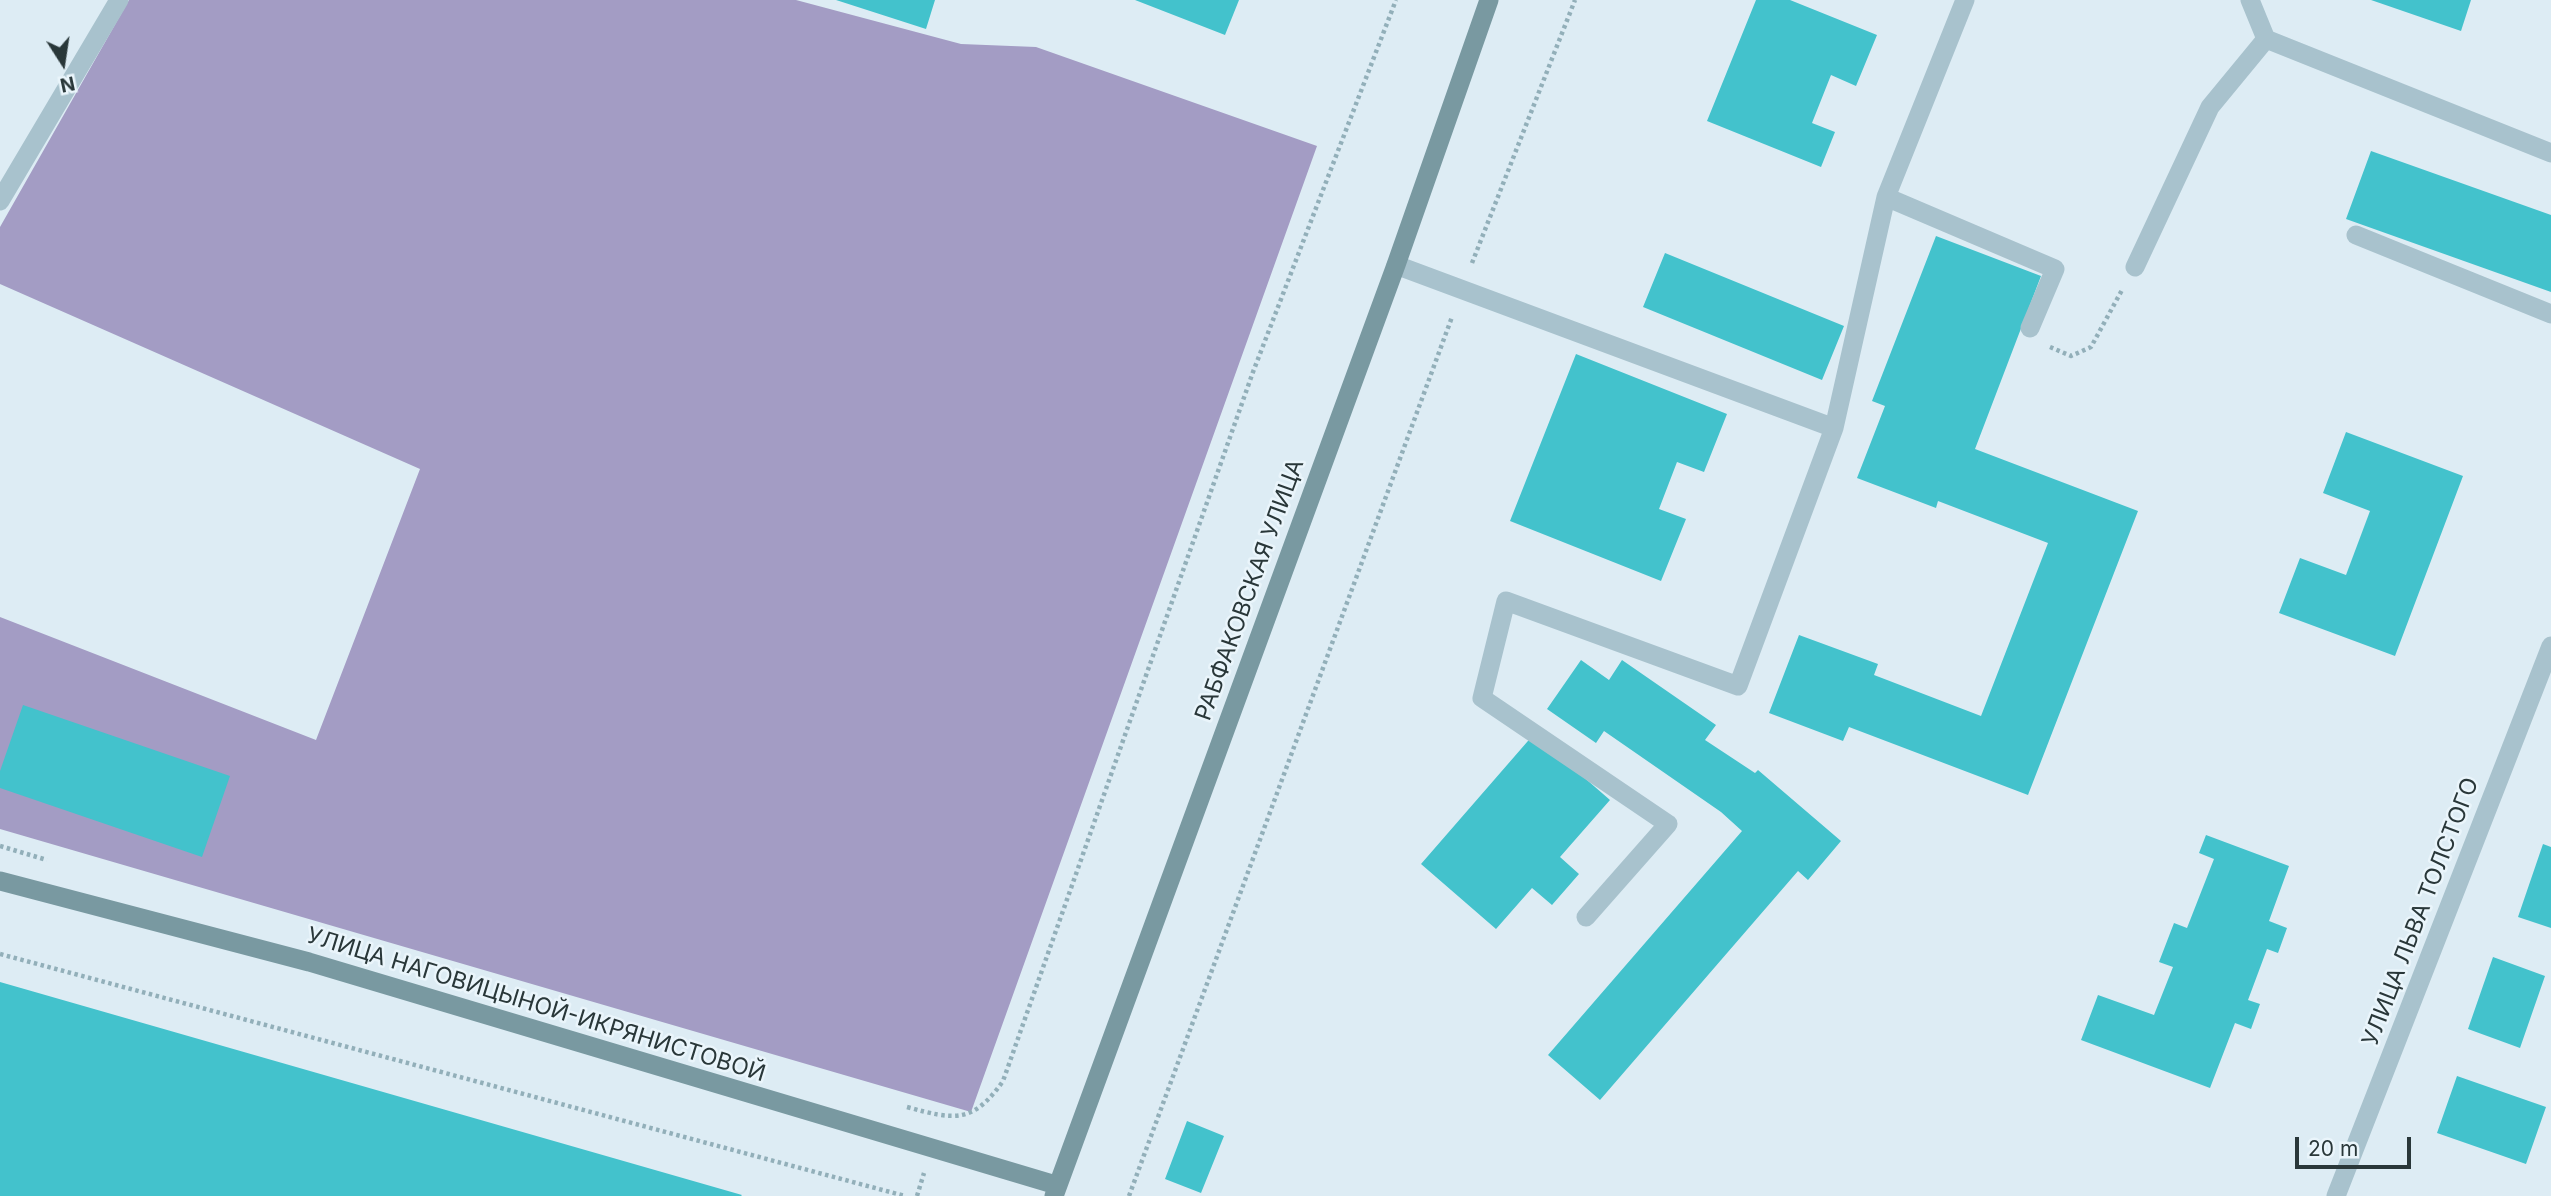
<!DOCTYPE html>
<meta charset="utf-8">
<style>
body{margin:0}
#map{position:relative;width:2551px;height:1196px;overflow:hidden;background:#ddecf4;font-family:Inter,sans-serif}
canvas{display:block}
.north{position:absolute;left:28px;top:28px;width:70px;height:70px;-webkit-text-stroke:5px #eaf5fb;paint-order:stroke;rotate:168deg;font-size:19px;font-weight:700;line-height:28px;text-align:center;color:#293739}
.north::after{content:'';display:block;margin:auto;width:24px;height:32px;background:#293739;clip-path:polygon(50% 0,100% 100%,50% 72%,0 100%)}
.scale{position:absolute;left:2295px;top:1137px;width:116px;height:32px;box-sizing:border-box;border:4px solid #293739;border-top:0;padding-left:9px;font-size:21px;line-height:24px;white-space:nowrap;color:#293739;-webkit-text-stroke:5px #eaf5fb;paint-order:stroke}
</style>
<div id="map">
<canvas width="2551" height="1196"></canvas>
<div class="north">N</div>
<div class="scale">20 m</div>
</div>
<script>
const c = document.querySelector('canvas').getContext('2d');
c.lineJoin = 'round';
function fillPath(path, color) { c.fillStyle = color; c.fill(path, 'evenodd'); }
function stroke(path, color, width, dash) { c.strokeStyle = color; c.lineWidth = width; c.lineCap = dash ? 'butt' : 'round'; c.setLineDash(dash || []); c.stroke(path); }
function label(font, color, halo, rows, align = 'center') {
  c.font = font + ' Inter,sans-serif'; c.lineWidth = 5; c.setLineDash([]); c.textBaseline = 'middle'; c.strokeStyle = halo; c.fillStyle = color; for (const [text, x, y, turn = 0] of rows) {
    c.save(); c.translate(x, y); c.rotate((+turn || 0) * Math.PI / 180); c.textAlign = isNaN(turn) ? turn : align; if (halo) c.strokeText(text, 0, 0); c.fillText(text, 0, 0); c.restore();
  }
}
const green = new Path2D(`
 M129,0H796L961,44L1036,47L1317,146L971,1112L0,829V617L316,740L420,469L0,284V227Z`);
const building = new Path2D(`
 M836,0H935L926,29Z
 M1135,0H1239L1225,35Z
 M1756,0H1790L1877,35L1856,86L1831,75L1812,123L1835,132L1821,167L1707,121Z
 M2371,0H2471L2461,31Z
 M2371,151L2551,215V292L2346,219Z
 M1936,236L2041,276L1975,449L2138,511L2028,795L1849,727L1843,741L1769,713L1799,635L1878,664L1874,675L1981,716L2048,543L1938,501L1936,508L1857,478L1885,406L1872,401Z
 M1665,253L1844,326L1822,380L1643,307Z
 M1576,354L1727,414L1704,472L1677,462L1659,509L1686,519L1661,581L1510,521Z
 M2346,432L2463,476L2395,656L2279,613L2300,558L2346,575L2370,511L2323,493Z
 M1581,660L1609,680L1622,660L1716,725L1705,740L1755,773L1758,770L1841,841L1808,880L1798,871L1600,1100L1548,1055L1742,831L1721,812L1604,731L1596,743L1547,709Z
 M23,705L230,776L202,857L0,788V771Z
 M1534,734L1610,800L1560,857L1579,874L1552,905L1532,888L1496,929L1421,864Z
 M2206,835L2289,866L2269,921L2287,928L2278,953L2267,949L2248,1000L2260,1004L2251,1029L2235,1023L2210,1088L2081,1040L2098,995L2154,1015L2173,967L2159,962L2174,923L2187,928L2214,859L2199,853Z
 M2543,844L2551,847V928L2518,917Z
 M2493,957L2545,976L2520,1048L2468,1029Z
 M0,982L742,1195L741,1196H0Z
 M2457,1076L2546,1107L2526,1164L2437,1133Z
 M1187,1121L1224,1136L1201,1193L1165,1179Z`);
const path = new Path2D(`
 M1472,263L1575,0
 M2050,347L2071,356L2091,347L2122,290
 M0,846L47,860
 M0,954L905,1196
 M907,1107C954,1120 973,1124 1003,1081L1253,372L1396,0
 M917,1196L924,1173
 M1129,1196L1452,317`);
const service = new Path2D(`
 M2250,0L2266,39L2551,153
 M1886,197L1965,0
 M2356,235L2551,314
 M1396,265L1834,428L1886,197L2055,269L2030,328
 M2135,267L2210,107L2266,39
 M1586,917L1668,824L1482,698L1506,601L1738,686L1834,428`);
const minor = new Path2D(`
 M0,201L119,0
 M2336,1196L2551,646`);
const secondary = new Path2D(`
 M0,881L309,962L1056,1185
 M1054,1196L1396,265L1489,0`);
const streetNames = [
 ["РАБФАКОВСКАЯ УЛИЦА",1250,590,-70],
 ["УЛИЦА ЛЬВА ТОЛСТОГО",2421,912,-69],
 ["УЛИЦА НАГОВИЦЫНОЙ-ИКРЯНИСТОВОЙ",536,1005,17]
];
fillPath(green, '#a39cc4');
fillPath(building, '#43c2cc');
stroke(path, '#92afb9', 4.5, [3.5, 3.5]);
stroke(service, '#a8c2cd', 19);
stroke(minor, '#a8c2cd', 19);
stroke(secondary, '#7999a1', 19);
label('23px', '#293739', '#eaf5fb', streetNames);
</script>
